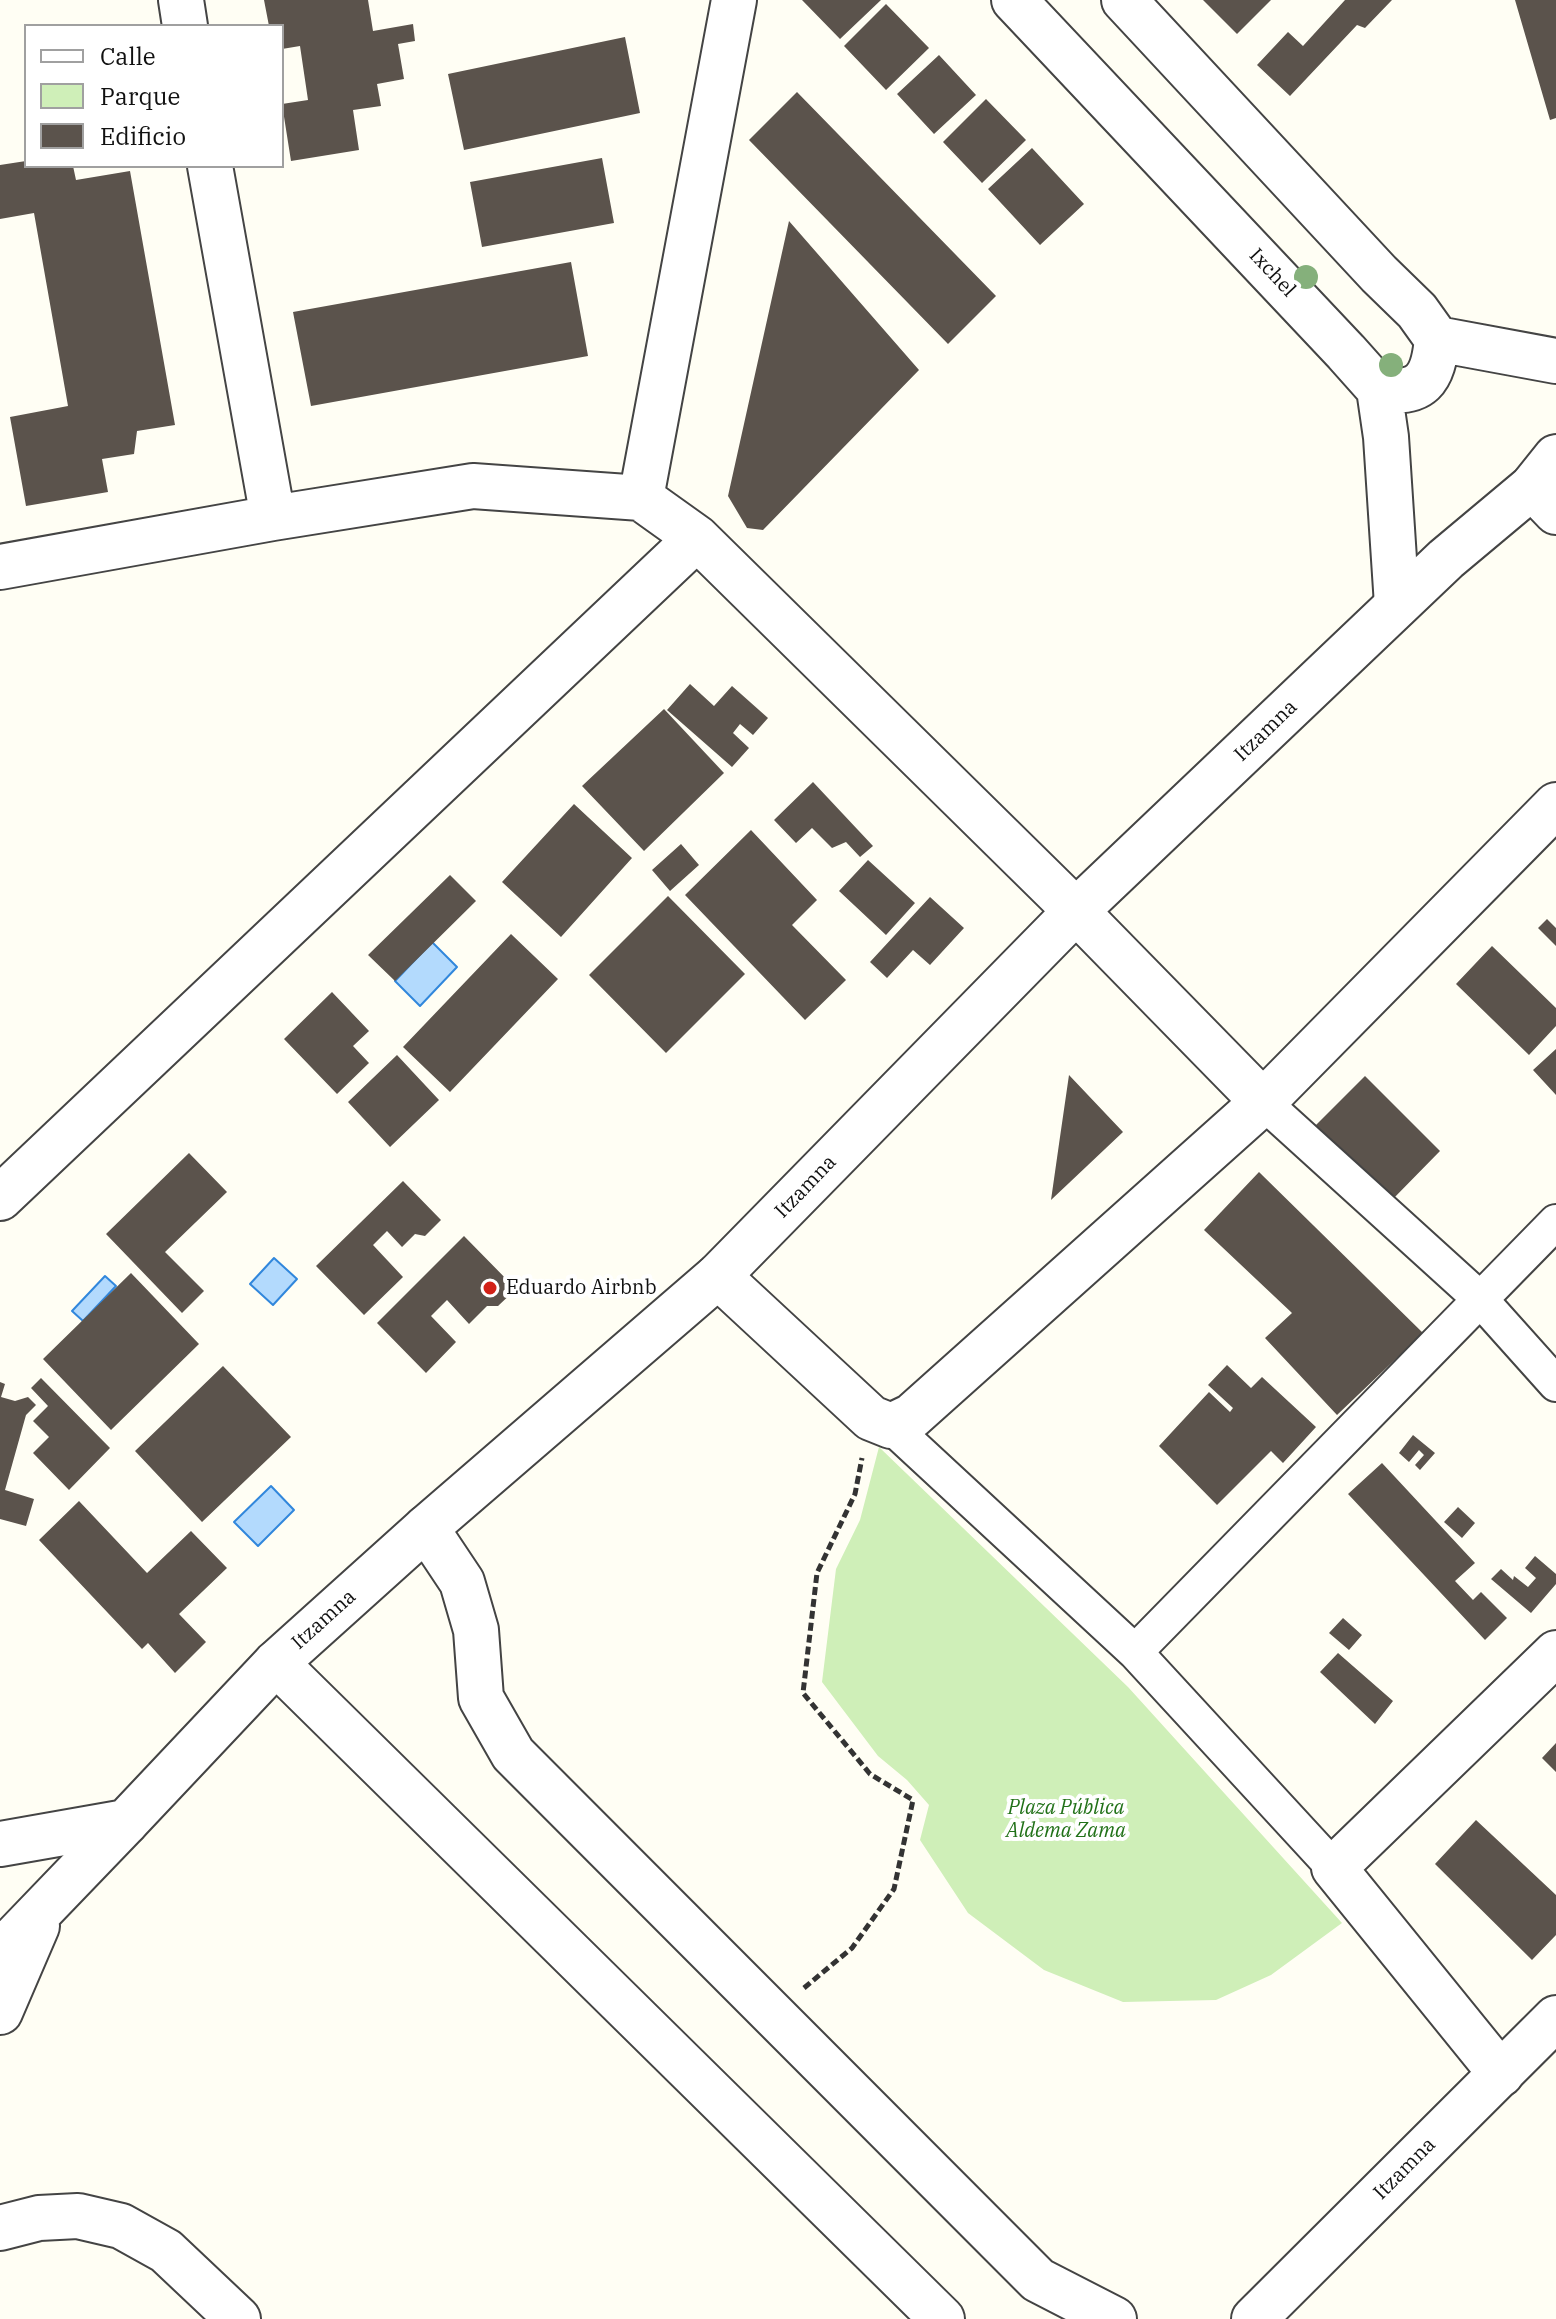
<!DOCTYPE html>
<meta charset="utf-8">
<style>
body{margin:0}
#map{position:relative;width:1556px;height:2319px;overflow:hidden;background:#fffef4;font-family:"IBM Plex Serif",serif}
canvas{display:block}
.legend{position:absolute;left:24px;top:24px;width:260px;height:144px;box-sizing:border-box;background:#fff;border:2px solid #a0a0a0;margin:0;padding:10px 14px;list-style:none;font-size:24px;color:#111}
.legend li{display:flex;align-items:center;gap:16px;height:40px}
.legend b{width:40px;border:2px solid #a0a0a0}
</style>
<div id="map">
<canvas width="1556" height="2319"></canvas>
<ul class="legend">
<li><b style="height:10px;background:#fff"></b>Calle</li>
<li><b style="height:22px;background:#cfefb8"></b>Parque</li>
<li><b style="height:22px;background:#5b534c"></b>Edificio</li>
</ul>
</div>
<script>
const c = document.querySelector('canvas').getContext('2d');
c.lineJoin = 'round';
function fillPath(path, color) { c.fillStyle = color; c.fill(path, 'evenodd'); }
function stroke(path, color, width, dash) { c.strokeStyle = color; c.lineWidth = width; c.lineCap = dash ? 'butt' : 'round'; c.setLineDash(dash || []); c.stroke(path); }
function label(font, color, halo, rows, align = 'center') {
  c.font = font + ' "IBM Plex Serif",serif'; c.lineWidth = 8; c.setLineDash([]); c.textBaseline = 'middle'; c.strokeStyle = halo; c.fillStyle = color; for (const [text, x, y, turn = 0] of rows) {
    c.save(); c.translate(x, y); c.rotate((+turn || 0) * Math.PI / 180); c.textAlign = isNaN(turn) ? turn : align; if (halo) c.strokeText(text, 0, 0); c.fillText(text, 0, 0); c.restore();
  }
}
const green = new Path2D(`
 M879,1447L1128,1687L1342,1923L1271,1975L1216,2000L1123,2002L1044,1970L968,1913L920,1840L929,1805L907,1780L878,1756L822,1682L836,1569L860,1520Z`);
const water = new Path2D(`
 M432,942L457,967L420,1006L395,981Z
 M274,1258L297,1279L273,1305L250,1284Z
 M105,1276L116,1286L83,1321L72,1311Z
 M271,1486L294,1510L258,1546L234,1522Z`);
const building = new Path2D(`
 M264,0H368L373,31L413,24L415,41L398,44L404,79L377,84L381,106L353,110L359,150L291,161L282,104L308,100L300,46L282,49V26H269Z
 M802,0H881L840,39Z
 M1203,0H1271L1237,34Z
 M1345,0H1392L1365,28L1357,25L1290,96L1257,65L1288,32L1303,46Z
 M1515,0H1556V118L1550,120Z
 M886,4L929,48L886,90L844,46Z
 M625,37L640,113L464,150L448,74Z
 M939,55L976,95L934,134L897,94Z
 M797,92L996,296L948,344L749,140Z
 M986,99L1026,140L982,183L943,142Z
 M1032,148L1084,204L1040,245L988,189Z
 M602,158L614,223L482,247L470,182Z
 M26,161V166H73L76,180L130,171L175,425L137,431L134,454L102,459L108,492L26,506L10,417L68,406L34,213L0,219V165Z
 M789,221L919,370L763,530L747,528L728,496Z
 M571,262L588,356L311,406L293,312Z
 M690,684L714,706L732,686L768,718L753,735L740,724L733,733L749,748L732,767L667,710Z
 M664,709L724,773L644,851L582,786Z
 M813,782L873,846L860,857L846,842L832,848L812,828L796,843L774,820Z
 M574,804L632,858L561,937L502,882Z
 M751,830L817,900L792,925L846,980L805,1020L685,895Z
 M681,844L699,865L670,891L652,870Z
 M868,860L915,903L886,935L839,891Z
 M450,875L476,901L395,981L368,955Z
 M668,896L745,974L666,1053L589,975Z
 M930,897L964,928L930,965L913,950L887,978L870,962Z
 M1547,919L1556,928V946L1538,928Z
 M511,934L558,979L450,1092L403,1047Z
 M1492,946L1556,1008V1026L1529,1055L1456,984Z
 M332,992L369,1031L353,1046L369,1063L337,1094L284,1039Z
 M1556,1049V1095L1533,1070Z
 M397,1055L439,1100L390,1147L348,1102Z
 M1069,1075L1123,1132L1051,1200L1060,1137Z
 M1365,1076L1440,1151L1391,1201L1315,1126Z
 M189,1153L227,1192L165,1252L204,1291L182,1313L106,1234Z
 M1259,1172L1423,1333L1337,1415L1265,1338L1292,1313L1204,1230Z
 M403,1181L441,1220L425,1236L415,1234L402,1247L387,1231L373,1245L403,1277L364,1315L316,1266Z
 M464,1236L516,1289L498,1306H487L469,1324L447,1300L431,1316L456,1342L426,1373L377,1323Z
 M131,1273L199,1344L111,1430L43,1359Z
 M1227,1365L1251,1388L1262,1377L1316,1427L1283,1463L1271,1451L1217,1505L1159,1446L1209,1392L1230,1412L1233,1408L1208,1385Z
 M223,1366L291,1437L202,1522L135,1451Z
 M41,1378L110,1448L69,1490L33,1453L49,1437L33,1421L48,1406L31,1388Z
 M0,1382L5,1384L1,1397L15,1401L28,1397L36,1405L26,1415L5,1490L34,1499L26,1526L0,1519Z
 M1413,1435L1435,1453L1420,1470L1415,1465L1424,1455L1419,1450L1409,1462L1399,1453Z
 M1382,1463L1475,1563L1455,1581L1473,1600L1481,1592L1507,1618L1485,1640L1348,1494Z
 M79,1501L147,1573L191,1531L227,1568L179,1614L206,1642L175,1673L148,1643L142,1649L39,1540Z
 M1458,1507L1475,1523L1462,1538L1444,1522Z
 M1535,1556L1556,1574V1584L1531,1613L1491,1579L1501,1569L1513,1580L1514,1576L1528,1587L1536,1578L1525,1568Z
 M1343,1618L1362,1635L1349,1650L1329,1633Z
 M1338,1653L1393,1701L1375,1724L1320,1672Z
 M1556,1743V1772L1542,1758Z
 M1476,1820L1556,1895V1935L1532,1960L1435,1864Z`);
const path = new Path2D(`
 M804,1988L852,1948L894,1889L913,1800L870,1774L803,1693L817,1573L855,1494L862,1458`);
const pedestrian = new Path2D(`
 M1263,1102L1479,1298L1556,1384
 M891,1426L1135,1652L1334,1868
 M1135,1652L1556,1222`);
const minor = new Path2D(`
 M181,0L185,26
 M1014,0L1346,352L1379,389L1386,437L1397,605
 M1124,0L1379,274L1417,311L1437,339L1556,361
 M210,166L273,518
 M1379,389C1422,396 1433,380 1437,339
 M1532,487L1556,512
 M641,498L734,0
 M0,567L273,518L473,486L641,498L697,538L1076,911L1263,1102
 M0,1198L697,538
 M718,1276L871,1418L891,1426L912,1416L1263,1102L1556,805
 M426,1528L462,1582L476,1630L481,1698L513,1754L1038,2280L1114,2319
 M276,1663L942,2319
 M0,1953L126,1822
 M0,2012L37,1926
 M1501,2074L1334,1868L1556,1653
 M0,2228L39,2218L78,2216L121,2226L166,2251L238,2319`);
const tertiary = new Path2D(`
 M0,1844L126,1822L276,1663L426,1528L718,1276L1076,911L1446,559L1532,487L1556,457
 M1254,2319L1556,2018`);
const trees = [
 [1306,277],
 [1391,365]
];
const markers = [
 [490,1288,8,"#d22117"]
];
const streetNames = [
 ["Ixchel",1272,273,47],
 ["Itzamna",1266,731,-44],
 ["Itzamna",806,1187,-46],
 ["Itzamna",324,1620,-42],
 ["Itzamna",1405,2169,-45]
];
const poiNames = [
 ["Eduardo Airbnb",506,1288]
];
const parkNames = [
 ["Plaza Pública",1066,1808],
 ["Aldema Zama",1066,1831]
];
fillPath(green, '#cfefb8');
fillPath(water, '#b3dafd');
stroke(water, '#3187dc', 2);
fillPath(building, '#5b534c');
stroke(pedestrian, '#444', 38);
stroke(minor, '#444', 48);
stroke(tertiary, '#444', 48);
stroke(path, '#333', 5, [8, 4]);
stroke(pedestrian, '#fff', 34);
stroke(minor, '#fff', 44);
stroke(tertiary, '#fff', 44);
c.fillStyle = '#85b07b';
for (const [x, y] of trees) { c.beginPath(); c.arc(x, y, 12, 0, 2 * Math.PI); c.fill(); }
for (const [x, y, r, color] of markers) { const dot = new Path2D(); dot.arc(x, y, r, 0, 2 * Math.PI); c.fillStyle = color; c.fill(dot); stroke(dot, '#fff', 3); }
label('20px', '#111', '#fff', streetNames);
label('20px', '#111', '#fff', poiNames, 'left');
label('italic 20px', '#217118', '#fff', parkNames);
</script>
